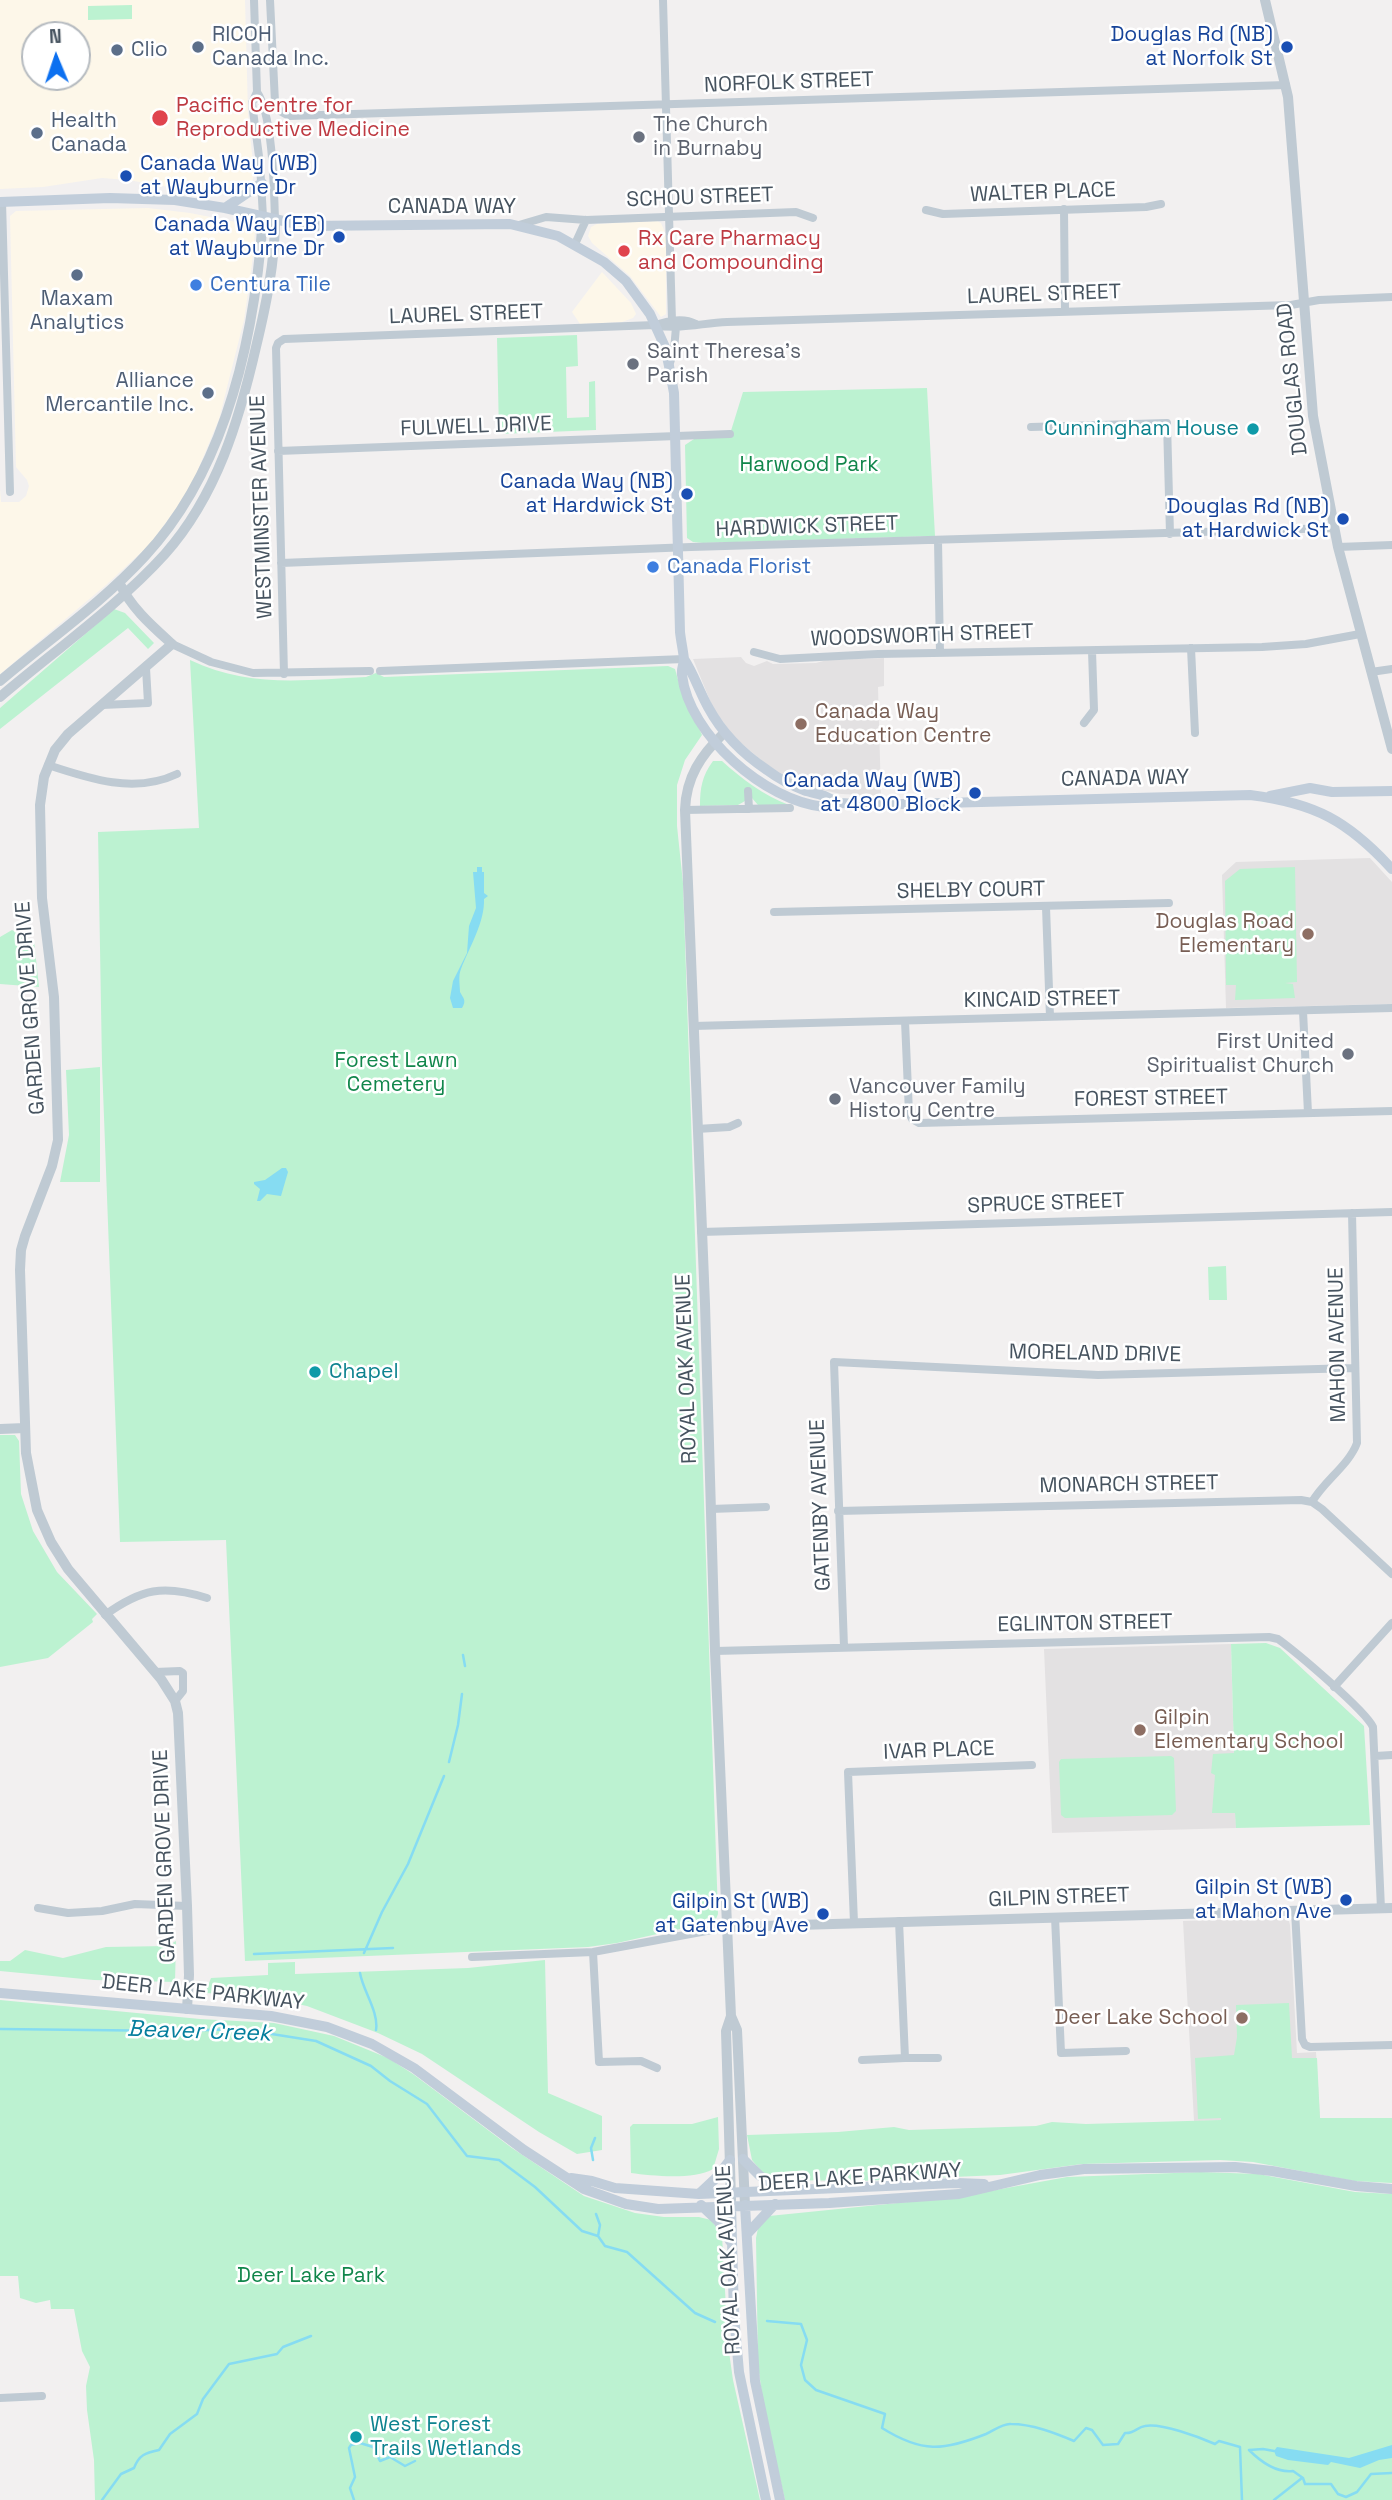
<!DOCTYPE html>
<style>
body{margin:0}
#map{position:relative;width:1392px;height:2500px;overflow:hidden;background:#f2f0f0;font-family:"Space Grotesk",sans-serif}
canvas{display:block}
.north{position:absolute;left:21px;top:21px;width:70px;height:70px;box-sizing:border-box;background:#fff;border:2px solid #b5babf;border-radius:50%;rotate:358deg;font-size:19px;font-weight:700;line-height:28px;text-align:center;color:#46535f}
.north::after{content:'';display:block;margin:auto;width:24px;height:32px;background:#0c70f0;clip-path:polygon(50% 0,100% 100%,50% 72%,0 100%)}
</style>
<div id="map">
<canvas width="1392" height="2500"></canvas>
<div class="north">N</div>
</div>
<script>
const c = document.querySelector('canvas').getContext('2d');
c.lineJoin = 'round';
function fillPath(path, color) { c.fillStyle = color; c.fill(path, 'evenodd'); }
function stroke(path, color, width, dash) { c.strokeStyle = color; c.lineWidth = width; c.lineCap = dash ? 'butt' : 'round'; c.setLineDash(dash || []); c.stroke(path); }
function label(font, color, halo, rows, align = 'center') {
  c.font = font + ' "Space Grotesk",sans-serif'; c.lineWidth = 5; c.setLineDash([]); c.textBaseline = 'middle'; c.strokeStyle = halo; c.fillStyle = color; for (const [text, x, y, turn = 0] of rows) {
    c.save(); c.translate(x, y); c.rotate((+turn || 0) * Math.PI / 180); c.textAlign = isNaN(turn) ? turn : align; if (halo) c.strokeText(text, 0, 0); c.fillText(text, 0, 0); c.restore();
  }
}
const commercial = new Path2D(`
 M0,0H245L248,113L254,174L251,186L242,193L209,194L128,180L102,178L43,187L0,189ZM35,35H77V77H35Z
 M148,208L190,213L236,222L250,226L255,232L252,264L244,320L219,419L192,484L178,506L149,545L106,585L0,674V489L1,502H19L26,496L29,486L27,480L16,467L10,216L16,211Z
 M657,221L661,223L666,235V314L661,317L630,276L592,243L588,236L591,227L597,224Z
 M602,272L631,303L636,314L633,318L622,322L580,324L572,312Z`);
const education = new Path2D(`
 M741,657L746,663L754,666L767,661L773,664L816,663L827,660L884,658V686L878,687L881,796L841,794L813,788L790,779L767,765L735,738L713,708L693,659Z
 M1370,858L1392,882V1004L1226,1008L1222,875L1236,862Z
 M1231,1644L1236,1828L1052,1833L1044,1649Z
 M1283,1918L1289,1921L1290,1925L1297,2053L1316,2052L1320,2118L1194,2121L1183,1921Z`);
const green = new Path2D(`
 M132,5V19L88,20V6Z
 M577,335L578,366L566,367L567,418L589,417V382L595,381L596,430L499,434L497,338Z
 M927,388L935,536L703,543L693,542L687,538L685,445L694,439L730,434L743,392Z
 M114,609L125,613L154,643L148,649L128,628L0,729V708Z
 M190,660C248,688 304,680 366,677L376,673L384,677L668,666L675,669L680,687L702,735L685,760L677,785V826L683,883L718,1914L716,1919L711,1922L617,1943L588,1947L245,1961L226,1540L120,1542L102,1064L98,832L199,828Z
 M713,761H722C742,779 763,795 789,805H758L751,797V788H747L745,801L738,805L700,806C700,788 702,776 713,761Z
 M1295,867L1297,982L1285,983L1293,984L1295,998L1235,1000L1236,985H1226L1225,881L1240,869Z
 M12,930L34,941L39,987L0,984V937Z
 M100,1067V1182H60L69,1135L66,1070Z
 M1226,1266L1227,1300H1209L1208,1267Z
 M0,1435H15L19,1441L21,1494L33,1531L57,1572L97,1614L92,1619L93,1622L48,1658L0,1667Z
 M1266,1643L1280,1648L1364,1726L1370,1825L1236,1828L1235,1813H1212L1215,1775L1211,1773L1213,1754L1234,1753L1231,1644Z
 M1171,1756L1174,1758L1176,1811L1172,1815L1065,1818L1061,1815L1059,1762L1061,1759Z
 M176,1941L175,1982L94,1980L0,1971V1961H10L25,1950L63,1958L106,1947L167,1946Z
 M545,1960L548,2093L602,2116V2150L577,2154L539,2132L422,2054L378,2033L307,2006L259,1996L205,1993L211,1978L268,1975V1963L295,1962V1974L468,1968Z
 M0,2000L200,2019L274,2023L334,2036L388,2058L413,2074L512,2148L584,2196L635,2213L664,2217H699L711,2220L722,2235L728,2345L733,2380L760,2500H95L94,2460L87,2410L86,2386L90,2367L82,2351L74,2309H51L50,2300L36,2303L20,2298L18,2276H0Z
 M1289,2003L1292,2058H1317L1320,2118H1392V2183L1354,2181L1253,2162L1220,2160L1082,2164L1000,2175L859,2181L782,2180L762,2172L752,2160L747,2135L838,2132L894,2127L909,2130L1036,2126L1052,2122L1086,2124L1221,2120V2118L1198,2119L1195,2058L1234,2055L1237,2037L1236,2005Z
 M718,2117L719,2149L713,2169C694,2180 653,2176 631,2173L630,2127L633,2124H692Z
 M1201,2172L1258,2174L1355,2192L1392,2194V2500H785L764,2408L758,2365L756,2238L758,2228L769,2216L957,2197L1067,2177Z`);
const water = new Path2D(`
 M477,867H482V872H484V893L488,896L484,899C485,922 469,948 461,969C458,976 460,985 460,992C463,998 467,1000 462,1008H453L450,998L453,981L467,953L469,926L476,908L473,872H477Z
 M282,1168H286L288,1172L281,1196L267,1194L260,1201H257L260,1189L254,1184V1182L265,1180Z
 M1392,2445V2458L1379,2460L1360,2468L1331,2462L1328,2465L1288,2460L1276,2456L1274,2451L1277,2447L1349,2458Z`);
const stream = new Path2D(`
 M463,1655L465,1666
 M449,1762L458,1725L462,1694
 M364,1953L382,1912L408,1864L444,1776
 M254,1954L393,1948
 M360,1973C363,1991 379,2012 376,2030
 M0,2029L177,2031L240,2029L316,2041L371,2066L390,2081L427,2104L467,2156L499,2160L535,2187L582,2231L598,2236L605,2246L627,2252L695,2313L715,2322
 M593,2160L591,2148L595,2138
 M596,2214L600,2225L598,2236
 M767,2321L801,2324L807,2340L801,2365L805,2380L816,2390L885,2414L882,2428C922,2453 943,2451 986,2434C993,2431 1003,2423 1011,2424C1032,2424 1055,2433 1074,2441L1086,2428L1092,2430L1103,2445L1118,2444L1125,2433C1134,2434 1137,2427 1145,2426C1162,2423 1199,2437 1215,2444L1219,2441L1240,2447L1242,2500
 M1249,2450C1261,2462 1276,2473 1293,2471L1303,2478L1305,2484H1331L1338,2494L1346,2497L1357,2492L1371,2474L1392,2473
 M1249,2450L1263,2449L1274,2451
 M102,2500L121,2474L134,2468C139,2455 145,2453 159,2450L170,2434L197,2414L203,2399L229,2364L277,2354L283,2347L311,2336
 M354,2500L350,2488L355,2477L349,2448L351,2445L360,2443L373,2447L380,2461L390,2457L405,2466L415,2461
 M1274,2500L1302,2478`);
const minor = new Path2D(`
 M254,0L257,92L252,103L260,164L263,217
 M270,0L275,102L280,111L289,116L1286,85
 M663,0L672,321
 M257,92C273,115 274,190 275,220
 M2,201L10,492
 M1064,209L1065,312
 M926,210L943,214L1146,207L1161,204
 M519,225L546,217L586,220L796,212L813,218
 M575,244L586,220
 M655,325C668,321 683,317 696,324
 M669,366L674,350L676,327
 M1031,427L1167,423L1170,534
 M278,451L730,434
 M938,540L940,653
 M1338,547L1392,545
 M281,563L691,547L1334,528
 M172,644L211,662L253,673L370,671
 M1191,648L1195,733
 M754,652L780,659L878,654L1262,647L1306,644L1360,634
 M380,671L684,659
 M1371,672L1392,669
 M284,674L276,348L278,343L284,339L655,325C679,330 702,323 727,322L1291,305L1319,300L1392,297
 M102,705L148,703L146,668
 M1084,723L1094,710L1092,651
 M48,765C90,779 135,794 177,774
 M748,791L749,809
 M685,810L790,808
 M1046,907L1050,1017
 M774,912L1169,903
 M1303,1011L1308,1113
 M905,1021L909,1113L912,1119L919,1123L1392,1111
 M693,1026L1392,1008
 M697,1129L729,1127L738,1123
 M701,1232L1392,1212
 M1312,1502C1324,1481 1349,1465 1357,1443L1352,1213
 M711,1509L766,1507
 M838,1511L1301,1500L1312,1502L1322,1509L1392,1574
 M105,1615C141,1589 163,1584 207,1598
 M844,1647L834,1362L1098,1375L1355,1368
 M715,1651L1269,1637L1278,1639C1296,1652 1365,1710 1373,1727L1381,1909
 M155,1672L180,1671L183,1673V1691L175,1701
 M1334,1687L1392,1623
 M1375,1756L1392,1755
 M38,1908L68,1913L102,1911L135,1904L187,1906
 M1295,1911L1302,2039L1305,2045L1310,2047L1392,2045
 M1055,1917L1061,2053L1126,2051
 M854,1923L848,1772L1032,1765
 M593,1952L599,2062L641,2061L657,2068
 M472,1957L593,1952L728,1927
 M905,2058H938
 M862,2060L905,2058L899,1921
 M0,2398L42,2396`);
const tertiary = new Path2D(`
 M1265,0L1288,97L1313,416L1338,547L1392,749
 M119,582C131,608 152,626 172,644L68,734L55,750L44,777L40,805L42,898L54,997L58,1140L52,1166L25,1236L21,1250L20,1270L26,1453L37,1510L51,1542L68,1569L161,1679L175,1701L178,1713L187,1906L189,1975L187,2009
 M0,681C48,640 102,603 145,556C227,468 255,335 263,217
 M0,697C53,652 119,605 165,554C217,495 239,421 256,347C266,305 275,263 275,220
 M724,733C701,755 686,777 685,810L705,1304L715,1651L731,2016L737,2030L745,2205
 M0,1429L25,1428
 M728,1927L1392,1908
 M731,2200L726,2031L731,2016`);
const secondary = new Path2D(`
 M0,202L110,198L175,200L225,208L306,226L510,224L558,236L604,262L626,281L650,314L665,347L669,366L674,393L680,632C681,641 683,650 684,659C684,664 681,669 682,675C689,735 765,801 824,807C831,807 833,803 839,803C848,803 857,805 866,805L1250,795C1315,803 1348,821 1392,869
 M225,208L262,183
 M684,659C694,674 699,691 708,707C722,733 743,754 767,770C779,779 793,786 806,791C818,794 827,795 836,803
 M1270,796L1310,788L1332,792L1392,791
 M0,1993L271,2016L327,2027L372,2044L414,2068L524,2150L584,2189L626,2204L658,2209L829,2203L959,2194L1040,2175L1084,2169L1235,2167L1272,2171L1356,2186L1392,2189
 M743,2159L759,2175L780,2190
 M571,2178L592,2181L615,2188L699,2194L956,2183L984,2184
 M699,2194L715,2179L730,2160
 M701,2205L718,2221L730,2241
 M731,2205L734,2315L739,2372L766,2500
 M745,2205L755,2381L780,2500
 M747,2234L775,2204`);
const markers = [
 [198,47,7,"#5c6f8a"],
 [1287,47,7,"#1a4fb4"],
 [117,50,7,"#5c6f8a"],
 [160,118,9,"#e0444e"],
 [37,133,7,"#5c6f8a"],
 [639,137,7,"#6b7280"],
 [126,176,7,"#1a4fb4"],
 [339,237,7,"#1a4fb4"],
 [624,251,7,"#e0444e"],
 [77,275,7,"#5c6f8a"],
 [196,285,7,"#3f7fe0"],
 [633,364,7,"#6b7280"],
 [208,393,7,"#5c6f8a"],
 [1253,429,7,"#0f9aa8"],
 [687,494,7,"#1a4fb4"],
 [1343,519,7,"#1a4fb4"],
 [653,567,7,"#3f7fe0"],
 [801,724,7,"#8d6e63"],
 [975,793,7,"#1a4fb4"],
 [1308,934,7,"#8d6e63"],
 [1348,1054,7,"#6b7280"],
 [835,1099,7,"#6b7280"],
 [315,1372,7,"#0f9aa8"],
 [1140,1730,7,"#8d6e63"],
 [1346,1900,7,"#1a4fb4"],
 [823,1914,7,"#1a4fb4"],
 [1242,2018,7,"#8d6e63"],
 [356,2437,7,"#0f9aa8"]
];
const serviceNames = [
 ["RICOH",212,35],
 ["Canada Inc.",212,59],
 ["Clio",131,50],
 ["Health",51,121],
 ["Canada",51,145],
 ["Maxam",77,299,"center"],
 ["Analytics",77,323,"center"],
 ["Alliance",194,381,"right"],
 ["Mercantile Inc.",194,405,"right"]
];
const transitNames = [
 ["Douglas Rd (NB)",1273,35],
 ["at Norfolk St",1273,59],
 ["Canada Way (WB)",140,164,"left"],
 ["at Wayburne Dr",140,188,"left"],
 ["Canada Way (EB)",325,225],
 ["at Wayburne Dr",325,249],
 ["Canada Way (NB)",673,482],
 ["at Hardwick St",673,506],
 ["Douglas Rd (NB)",1329,507],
 ["at Hardwick St",1329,531],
 ["Canada Way (WB)",961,781],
 ["at 4800 Block",961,805],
 ["Gilpin St (WB)",1332,1888],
 ["at Mahon Ave",1332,1912],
 ["Gilpin St (WB)",809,1902],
 ["at Gatenby Ave",809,1926]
];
const streetNames = [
 ["NORFOLK STREET",789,83,-2],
 ["WALTER PLACE",1043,193,-2],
 ["SCHOU STREET",700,198,-2],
 ["CANADA WAY",452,207],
 ["LAUREL STREET",1044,295,-2],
 ["LAUREL STREET",466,315,-2],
 ["DOUGLAS ROAD",1293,379,-96],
 ["FULWELL DRIVE",476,427,-2],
 ["WESTMINSTER AVENUE",262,507,-92],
 ["HARDWICK STREET",807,527,-2],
 ["WOODSWORTH STREET",922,636,-2],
 ["CANADA WAY",1125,779,-1],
 ["SHELBY COURT",971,891,-1],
 ["KINCAID STREET",1042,1000,-1],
 ["GARDEN GROVE DRIVE",31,1008,-94],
 ["FOREST STREET",1151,1099,-1],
 ["SPRUCE STREET",1046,1204,-2],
 ["MAHON AVENUE",1338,1345,-91],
 ["MORELAND DRIVE",1095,1354,1],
 ["ROYAL OAK AVENUE",687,1369,-92],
 ["MONARCH STREET",1129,1485,-1],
 ["GATENBY AVENUE",821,1505,-92],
 ["EGLINTON STREET",1085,1624,-1],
 ["IVAR PLACE",939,1751,-2],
 ["GARDEN GROVE DRIVE",165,1856,-92],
 ["GILPIN STREET",1059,1898,-2],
 ["DEER LAKE PARKWAY",203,1993,6],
 ["DEER LAKE PARKWAY",860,2178,-4],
 ["ROYAL OAK AVENUE",729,2260,-93]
];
const healthNames = [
 ["Pacific Centre for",176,106],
 ["Reproductive Medicine",176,130],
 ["Rx Care Pharmacy",638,239],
 ["and Compounding",638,263]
];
const worshipNames = [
 ["The Church",653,125],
 ["in Burnaby",653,149],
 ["Saint Theresa's",647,352],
 ["Parish",647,376],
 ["First United",1334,1042,"right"],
 ["Spiritualist Church",1334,1066,"right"],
 ["Vancouver Family",849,1087],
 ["History Centre",849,1111]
];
const shopNames = [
 ["Centura Tile",210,285],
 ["Canada Florist",667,567]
];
const cultureNames = [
 ["Cunningham House",1239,429,"right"],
 ["Chapel",329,1372],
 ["West Forest",370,2425],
 ["Trails Wetlands",370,2449]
];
const parkNames = [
 ["Harwood Park",809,465],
 ["Forest Lawn",396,1061],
 ["Cemetery",396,1085],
 ["Deer Lake Park",311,2276]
];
const educationNames = [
 ["Canada Way",815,712],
 ["Education Centre",815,736],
 ["Douglas Road",1294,922,"right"],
 ["Elementary",1294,946,"right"],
 ["Gilpin",1154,1718],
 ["Elementary School",1154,1742],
 ["Deer Lake School",1228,2018,"right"]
];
const waterNames = [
 ["Beaver Creek",199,2032,2]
];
fillPath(commercial, '#fdf7e9');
fillPath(education, '#e3e1e2');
fillPath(green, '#bcf2d1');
fillPath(water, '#86dcf2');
stroke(stream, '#86dcf2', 2.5);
stroke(minor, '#bfcad3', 8);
stroke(tertiary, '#bfcad3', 10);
stroke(secondary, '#c1cdda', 10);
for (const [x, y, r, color] of markers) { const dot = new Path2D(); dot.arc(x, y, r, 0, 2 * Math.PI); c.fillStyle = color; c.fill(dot); stroke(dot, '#fff', 2.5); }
label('21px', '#4e5e75', '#fff', serviceNames, 'left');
label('21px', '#164399', '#fff', transitNames, 'right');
label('21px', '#46535f', '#fff', streetNames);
label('21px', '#be3a42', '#fff', healthNames, 'left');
label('21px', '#5b616d', '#fff', worshipNames, 'left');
label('21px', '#366cbe', '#fff', shopNames, 'left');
label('21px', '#0d838f', '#fff', cultureNames, 'left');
label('21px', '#11864b', '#fff', parkNames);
label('21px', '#785e54', '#fff', educationNames, 'left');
label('italic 23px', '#047e9d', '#fff', waterNames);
</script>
